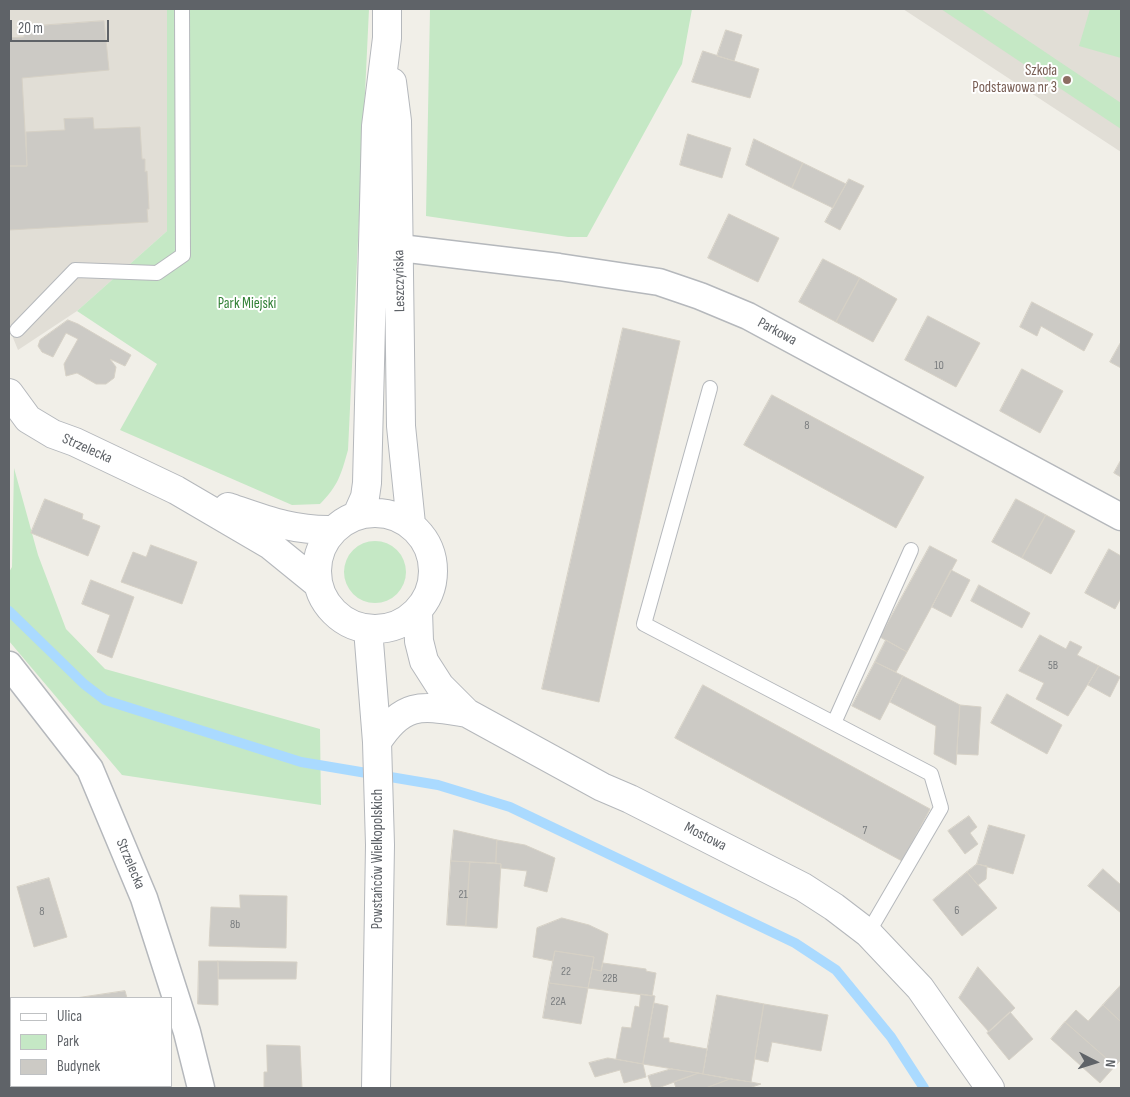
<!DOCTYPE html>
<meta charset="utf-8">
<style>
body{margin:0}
#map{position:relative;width:1130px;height:1097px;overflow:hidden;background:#f1efe8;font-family:"Sofia Sans Condensed",sans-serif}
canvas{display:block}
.frame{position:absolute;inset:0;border:10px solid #5f6368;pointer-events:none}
.legend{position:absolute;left:10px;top:997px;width:162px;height:90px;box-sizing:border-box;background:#fff;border:1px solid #bfc1c3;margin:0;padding:6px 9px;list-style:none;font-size:15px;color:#5f6368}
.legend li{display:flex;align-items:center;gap:10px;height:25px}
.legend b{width:25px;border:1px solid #bfc1c3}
.north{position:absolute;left:1070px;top:1037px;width:50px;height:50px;-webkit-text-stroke:4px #fff;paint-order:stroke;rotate:95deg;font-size:14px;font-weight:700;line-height:20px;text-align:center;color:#5f6368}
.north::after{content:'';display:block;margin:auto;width:18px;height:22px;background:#5f6368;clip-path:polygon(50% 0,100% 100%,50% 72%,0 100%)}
.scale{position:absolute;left:10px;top:20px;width:99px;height:22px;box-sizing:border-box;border:2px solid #5f6368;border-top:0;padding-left:6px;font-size:15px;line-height:18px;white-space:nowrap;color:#5f6368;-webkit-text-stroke:4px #fff;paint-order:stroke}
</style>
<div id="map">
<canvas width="1130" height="1097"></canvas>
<div class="frame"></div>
<ul class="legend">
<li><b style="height:6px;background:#fff"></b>Ulica</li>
<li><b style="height:14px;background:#c5e8c5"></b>Park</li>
<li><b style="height:14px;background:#cccac5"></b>Budynek</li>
</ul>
<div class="north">N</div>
<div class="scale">20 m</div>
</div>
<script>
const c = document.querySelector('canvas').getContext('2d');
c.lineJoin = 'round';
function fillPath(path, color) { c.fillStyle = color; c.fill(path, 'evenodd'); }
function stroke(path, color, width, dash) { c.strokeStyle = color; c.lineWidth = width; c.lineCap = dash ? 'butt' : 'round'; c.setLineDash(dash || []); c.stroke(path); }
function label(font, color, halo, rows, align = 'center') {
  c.font = font + ' "Sofia Sans Condensed",sans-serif'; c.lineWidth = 4; c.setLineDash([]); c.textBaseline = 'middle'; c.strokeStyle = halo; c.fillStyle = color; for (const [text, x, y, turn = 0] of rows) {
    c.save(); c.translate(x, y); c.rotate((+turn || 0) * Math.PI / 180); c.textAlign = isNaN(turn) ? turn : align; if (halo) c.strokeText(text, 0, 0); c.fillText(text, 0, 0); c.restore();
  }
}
const education = new Path2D(`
 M9,9H167V231L77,311L18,350L9,328Z
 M903,9H1121V152Z`);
const green = new Path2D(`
 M167,9H369L348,450C341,475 338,486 320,504L292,505L120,430L157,364L77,311L167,231Z
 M430,9H692L682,64L587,237H568L426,216Z
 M941,9H981L1121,103V129Z
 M1090,9H1121V58L1079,46Z
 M14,468L38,555L66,629L105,669L320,729L321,805L122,775L9,641V572L12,567Z
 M344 572a31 31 0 1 1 62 0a31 31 0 1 1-62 0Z`);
const stream = new Path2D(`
 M9,611L84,684L105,700L301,762L438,785L510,807L795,943L836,970L891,1037L924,1088`);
const building = new Path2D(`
 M104,21L109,70L22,78L27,166H9V38L24,37L23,27Z
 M726,30L742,35L734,61L717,56Z
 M703,51L759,69L750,98L692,82Z
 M93,118L94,129L140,127L142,159H145V172L147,171L149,209H147L148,222L9,230V166H27L26,132L65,130L64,119Z
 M688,134L731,148L722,178L680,165Z
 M754,139L803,163L792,188L746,165Z
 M803,163L846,184L833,208L792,188Z
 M849,179L864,186L840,230L825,222Z
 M729,214L779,238L758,282L708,258Z
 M823,259L860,278L836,322L799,302Z
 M860,278L897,299L873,342L836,322Z
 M1032,302L1093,334L1084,351L1041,326L1037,336L1020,327Z
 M928,316L980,343L956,387L905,360Z
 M68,320L78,324L131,355L125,366L110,359L116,367L114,378L106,384H96L77,373L66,376L64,364L78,339L66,333L53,357L42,352L38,346L40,340Z
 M623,328L680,341L599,702L542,689Z
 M1121,342V368L1110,362Z
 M1022,369L1063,391L1040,433L1000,411Z
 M772,395L924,477L896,528L744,445Z
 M1121,460V477L1114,473Z
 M45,499L83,514L82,519L100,526L88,556L31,533Z
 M1016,499L1046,515L1022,558L992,542Z
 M1046,515L1075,531L1051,574L1022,558Z
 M151,545L197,562L182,604L121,582L133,552L146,557Z
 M930,546L957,560L907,652L880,637Z
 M1109,549L1121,556V598L1115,609L1085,593Z
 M951,570L970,580L951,617L932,607Z
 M91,580L134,597L112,658L97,652L110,615L82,604Z
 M979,585L1030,613L1022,628L971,601Z
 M1040,635L1066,649L1070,641L1082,647L1077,655L1099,666L1068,716L1036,699L1044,683L1019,671Z
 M886,640L907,652L896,672L875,662Z
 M875,662L903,676L880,720L852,706Z
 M1099,666L1120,677L1110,697L1088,685Z
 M903,676L960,705L956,765L934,754L936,726L890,702Z
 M703,685L930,809L902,861L675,738Z
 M1007,694L1062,725L1047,754L991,723Z
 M960,705L981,707L978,755L957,754Z
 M969,816L977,827L970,833L978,844L965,854L948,831Z
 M989,825L1025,835L1013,874L977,864Z
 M454,830L497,840L496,863L451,861Z
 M497,840L525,845L555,858L547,892L524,886L527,871L501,868V864L496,863Z
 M451,861L470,862L466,926L447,925Z
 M470,862L501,864L497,928L466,926Z
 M977,864L987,866L986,879L978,885L967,872Z
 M1103,869L1121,885V913L1088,886Z
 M967,872L997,908L962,936L933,900Z
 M49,878L67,937L34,947L17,887Z
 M240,895L287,896L286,948L209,946L211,907L240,908Z
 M562,918L589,925L608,934L601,971L592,969L594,957L555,951L553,961L533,957L537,928Z
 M555,951L594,957L588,988L549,983Z
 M199,961H218V1005L198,1004Z
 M218,961L297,962L296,979H219Z
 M603,963L646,969V971L656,973L652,996L588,988L592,969L601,971Z
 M978,967L1015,1008L989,1032L959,998Z
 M549,983L588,988L581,1024L543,1018Z
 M1121,985V1022L1103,1005Z
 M125,991L127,998H76Z
 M641,994L655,996L643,1064L616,1059L622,1027L631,1028L635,1006L639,1007Z
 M717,995L764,1004L751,1082L703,1074Z
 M654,1003L668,1006L663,1038H669V1042L707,1049L703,1074L643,1064Z
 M764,1004L828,1015L821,1051L772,1042L768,1062L755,1059Z
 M1103,1005L1121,1022V1060L1115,1066L1065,1022L1076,1010L1088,1021Z
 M1010,1012L1033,1039L1009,1060L987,1033Z
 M1065,1022L1115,1066L1100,1083L1051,1039Z
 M267,1045L300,1046L302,1088H264V1072H267Z
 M608,1058L643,1064L646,1077L624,1083L620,1070L595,1077L589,1063Z
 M671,1069L699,1073L658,1088H652L648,1076Z
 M699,1073L703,1074L730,1079L706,1088H676L674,1082Z
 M730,1079L751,1082L761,1084L749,1088H706Z`);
const service = new Path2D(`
 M17,330L75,270L157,273L183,255L182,9
 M710,388L644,624L931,774L941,808L868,933
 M834,723L911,550`);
const minor = new Path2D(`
 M400,248L559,267L659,282L700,296L748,316L1121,517
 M9,665L90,769L144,898L187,1032L201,1088`);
const tertiary = new Path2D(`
 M392,82L397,121L401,426L411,524
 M9,393L28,419L53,434L75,442L176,490L270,545L318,584
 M228,507C266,520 293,531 333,530
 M317 571a58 58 0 1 1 116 0a58 58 0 1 1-116 0Z
 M357,515L365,497L367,483L376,126L387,38V9
 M418,611L419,641L424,661L440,686L467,713L602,787L630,799L803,887L834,907L868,933L920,988L990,1088
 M368,629L377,742L380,845L376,1088
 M377,742C404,700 423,706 467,713`);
const markers = [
 [1067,80,5,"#8d6e63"]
];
const numberNames = [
 ["10",939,366],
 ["8",807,426],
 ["5B",1053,666],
 ["7",865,831],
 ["21",463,895],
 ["6",957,911],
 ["8",42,912],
 ["8b",235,925],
 ["22",566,972],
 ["22B",610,979],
 ["22A",558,1002]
];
const educationNames = [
 ["Szkoła",1057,71],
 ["Podstawowa nr 3",1057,88]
];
const streetNames = [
 ["Leszczyńska",400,281,-91],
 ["Parkowa",777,332,28],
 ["Strzelecka",87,449,24],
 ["Mostowa",705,837,27],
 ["Powstańców Wielkopolskich",378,859,-90],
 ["Strzelecka",130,864,67]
];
const parkNames = [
 ["Park Miejski",247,304]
];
fillPath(education, '#e1ded6');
fillPath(green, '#c5e8c5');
stroke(stream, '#aadaff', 10);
fillPath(building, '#cccac5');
stroke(building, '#d6d1c6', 1);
stroke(service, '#b5b8bc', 16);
stroke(minor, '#b5b8bc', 29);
stroke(tertiary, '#b5b8bc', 30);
stroke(service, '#fff', 14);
stroke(minor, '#fff', 26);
stroke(tertiary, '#fff', 28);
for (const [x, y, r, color] of markers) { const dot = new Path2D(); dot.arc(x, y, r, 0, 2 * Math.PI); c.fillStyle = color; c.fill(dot); stroke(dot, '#fff', 2); }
label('12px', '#7a7d7f', null, numberNames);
label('15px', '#785e54', '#fff', educationNames, 'right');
label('15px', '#5f6368', '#fff', streetNames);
label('15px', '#348238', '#fff', parkNames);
</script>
